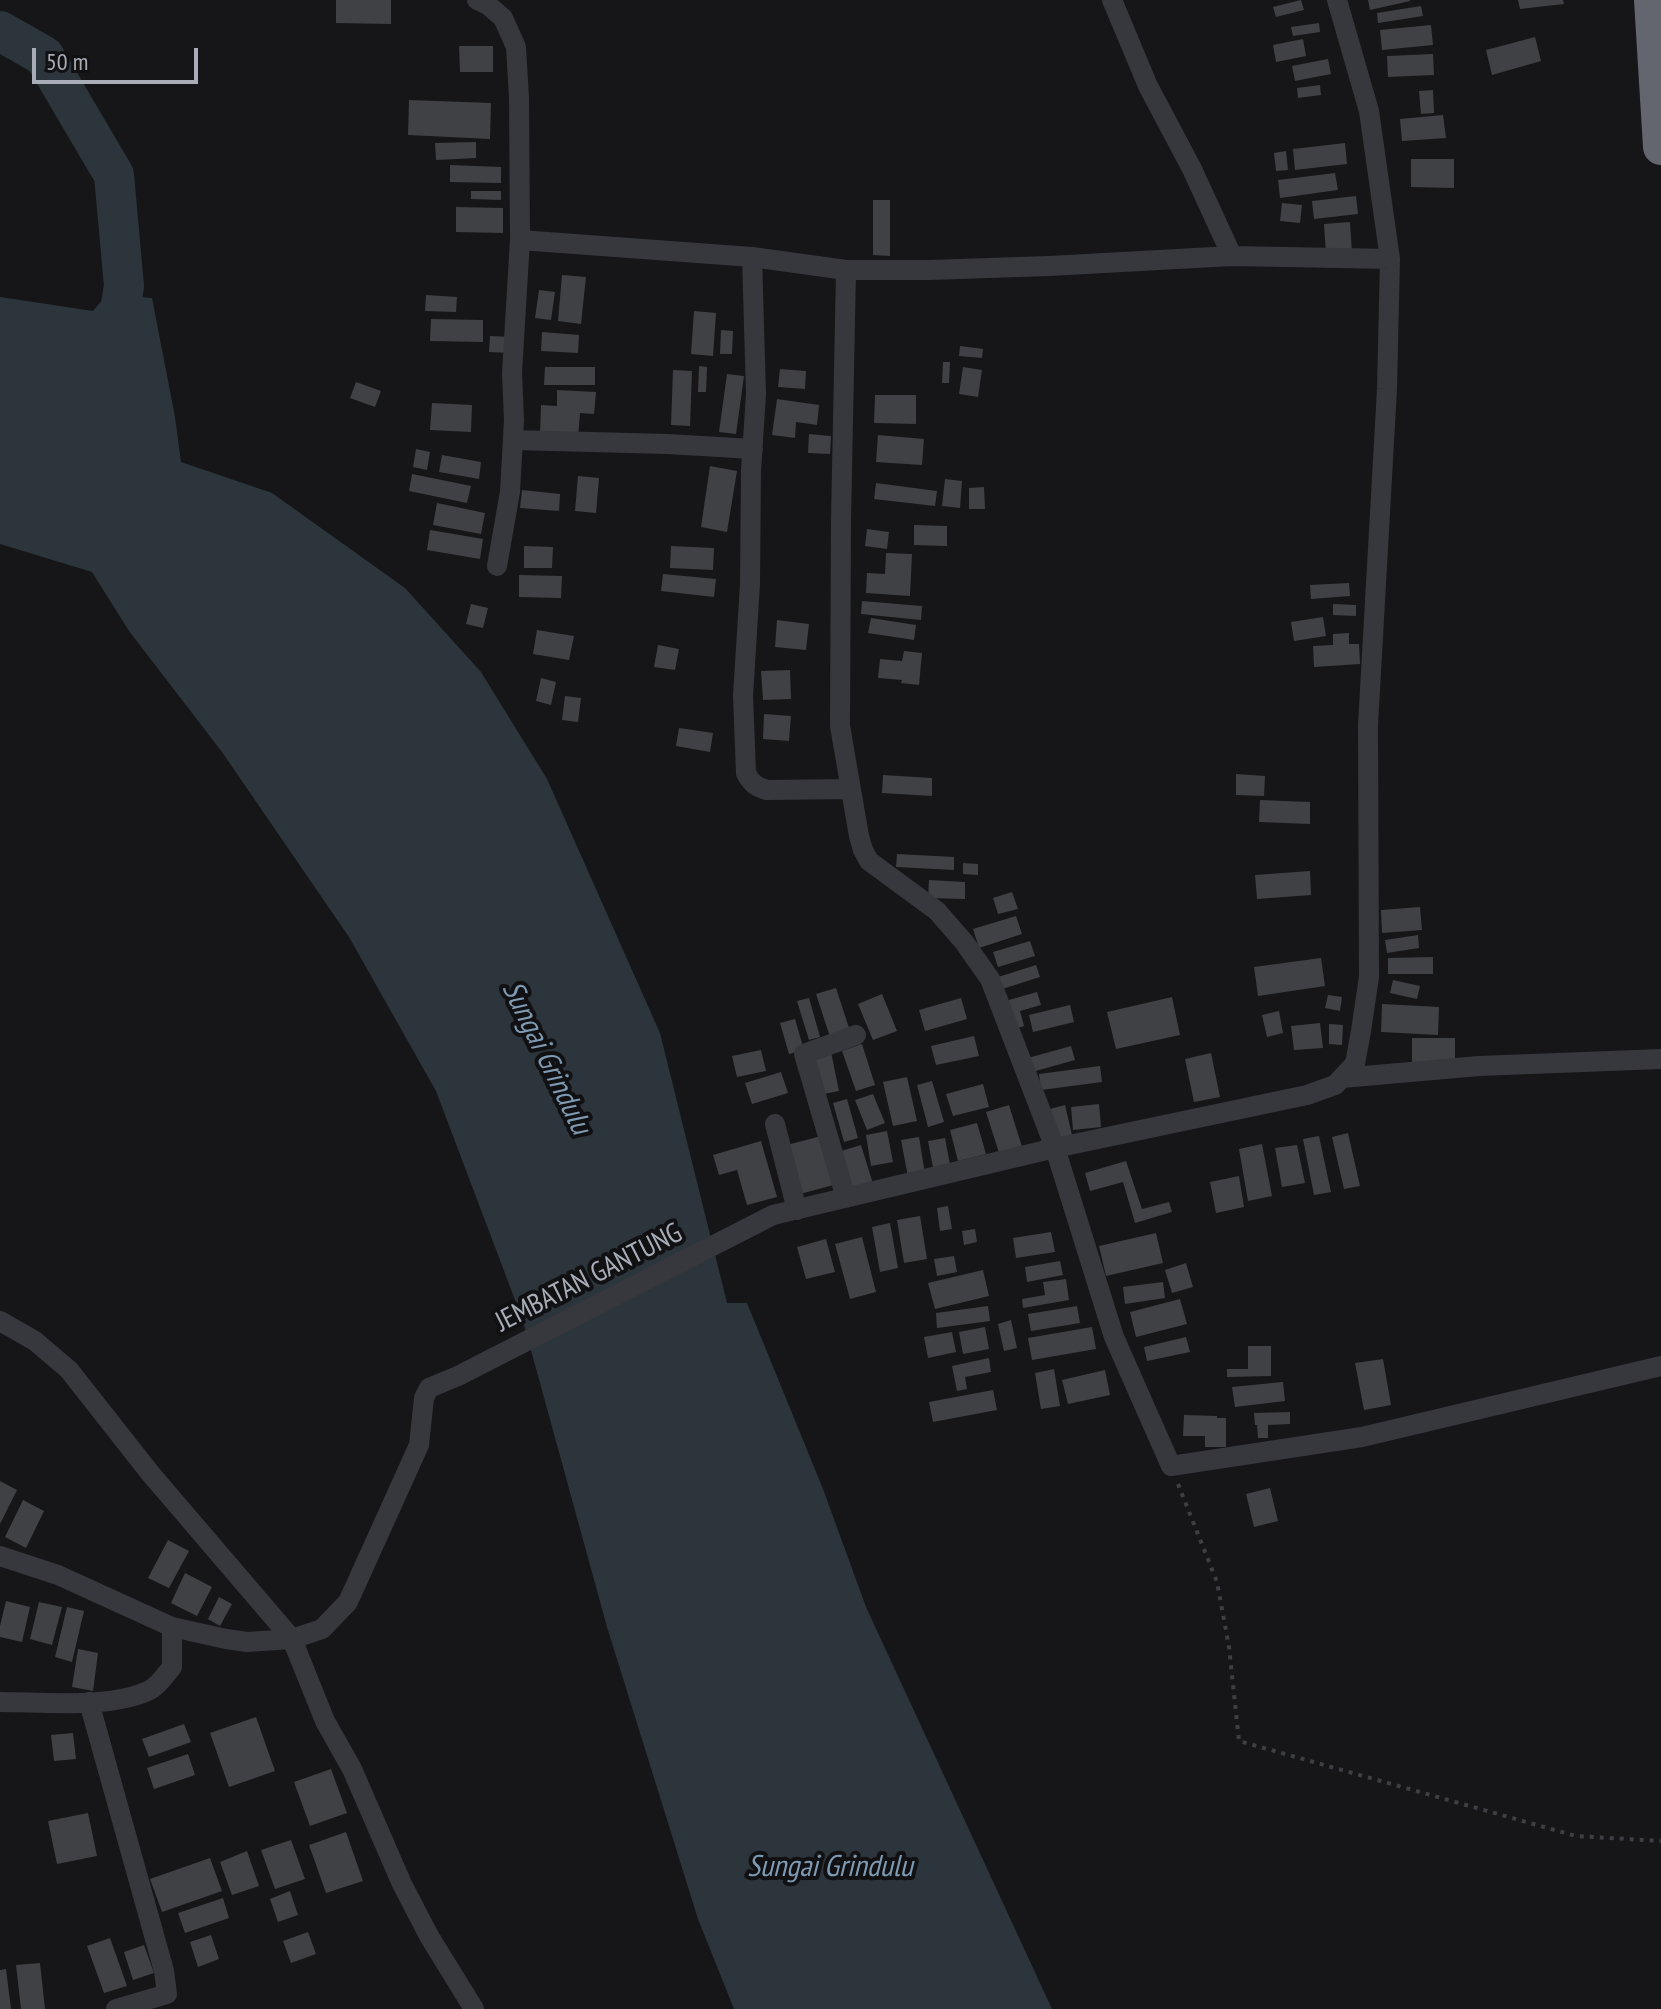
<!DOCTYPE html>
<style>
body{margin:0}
#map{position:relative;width:1661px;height:2009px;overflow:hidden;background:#161618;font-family:"PT Sans Narrow",sans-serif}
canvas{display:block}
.scale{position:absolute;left:32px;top:48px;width:166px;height:36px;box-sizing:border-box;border:4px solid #a8adb8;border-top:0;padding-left:10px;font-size:24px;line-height:28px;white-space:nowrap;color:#a8adb8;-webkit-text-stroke:6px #111113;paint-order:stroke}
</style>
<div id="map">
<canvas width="1661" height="2009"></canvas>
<div class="scale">50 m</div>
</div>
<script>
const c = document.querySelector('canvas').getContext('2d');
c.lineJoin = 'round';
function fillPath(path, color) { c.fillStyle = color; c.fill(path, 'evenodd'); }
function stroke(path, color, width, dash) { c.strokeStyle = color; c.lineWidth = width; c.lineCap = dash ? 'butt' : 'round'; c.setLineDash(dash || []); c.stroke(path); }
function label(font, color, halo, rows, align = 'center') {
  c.font = font + ' "PT Sans Narrow",sans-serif'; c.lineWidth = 8; c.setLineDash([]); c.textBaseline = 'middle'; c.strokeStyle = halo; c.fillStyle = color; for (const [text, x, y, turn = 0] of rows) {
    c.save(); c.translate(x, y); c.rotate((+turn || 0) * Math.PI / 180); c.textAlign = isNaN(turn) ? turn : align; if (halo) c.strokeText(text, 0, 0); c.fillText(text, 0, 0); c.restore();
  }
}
const water = new Path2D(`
 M107,294L152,298L175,417L181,462L272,493L405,588L481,672L547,779L660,1033L727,1303H747L823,1489L866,1607L1052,2009H734L698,1919L607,1627L523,1321L436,1091L349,937L222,752L129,631L92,572L0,544V297L93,311Z`);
const river = new Path2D(`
 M0,31L44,56L114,175L124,286L114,349`);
const building = new Path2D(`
 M336,0H391V24L336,23Z
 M1301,0L1304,10L1276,17L1273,7Z
 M1368,0H1410V1L1370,10Z
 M1518,0H1563L1564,4L1520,9Z
 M1421,6L1423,16L1378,23L1377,13Z
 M1319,23L1320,32L1293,36L1291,27Z
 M1431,25L1433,45L1382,50L1380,30Z
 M1535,37L1541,61L1492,75L1486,50Z
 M1303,39L1306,56L1276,62L1273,45Z
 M459,46H493V72H460Z
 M1433,54L1434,75L1388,77L1387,56Z
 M1328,59L1331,74L1295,81L1292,66Z
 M1320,85L1321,95L1298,98L1297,88Z
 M1433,90L1434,113L1421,114L1419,91Z
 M409,100L491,103L490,139L408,135Z
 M1443,115L1446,138L1402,141L1400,119Z
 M476,142V158L436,160L435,143Z
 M1345,143L1347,164L1295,170L1293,149Z
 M1286,151L1288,170L1276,171L1274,153Z
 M1411,159H1454V188L1411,187Z
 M450,165L501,167V183L450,182Z
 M1335,173L1338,190L1280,198L1278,180Z
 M471,191H501V200L471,199Z
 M1356,196L1358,214L1314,219L1312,201Z
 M873,200H890V256L873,255Z
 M1282,203L1302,205L1300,223L1280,221Z
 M456,207L503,208V233L456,232Z
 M1350,222L1352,253L1326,255L1324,224Z
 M562,275L586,277L581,324L558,321Z
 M539,290L555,292L551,320L535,318Z
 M426,295L457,297L456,312L425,311Z
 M694,311L716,313L713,356L691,354Z
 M431,319L483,320V342L430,341Z
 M721,330L733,331L732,354H720Z
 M542,332L579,335L578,353L541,351Z
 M490,336L511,337L510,353L489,352Z
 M960,346L983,349L982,358L959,356Z
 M943,362H950L949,383H942Z
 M699,366L707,367L706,392H698Z
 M545,367H595V385H544Z
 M963,367L982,370L978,397L959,394Z
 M780,369L806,371L805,389L778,387Z
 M673,370L692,371L690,426L671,425Z
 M727,374L744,376L736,434L719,432Z
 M356,382L381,391L375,407L350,398Z
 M557,390L596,392L594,414L580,413L578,438L540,435L541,405L557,406Z
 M875,395H916V424L874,423Z
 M777,399L819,405L817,425L796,422L795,438L772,435Z
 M432,403L472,405L471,432L430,430Z
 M809,434L831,436L830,454L808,453Z
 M878,435L924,439L922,465L876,462Z
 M416,449L430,452L427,470L413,467Z
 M442,455L481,462L479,479L439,472Z
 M710,466L737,471L727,532L701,527Z
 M412,474L471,486L467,503L409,491Z
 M578,476L599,478L596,513L575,511Z
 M945,479L962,481L960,508L942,506Z
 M876,483L937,491L935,506L874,499Z
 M984,487L985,509H969V488Z
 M522,490L560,494L559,511L520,508Z
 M437,503L485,513L481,534L433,525Z
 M914,525L947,526V546L914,545Z
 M867,529L889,532L887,549L865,546Z
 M430,530L483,539L480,559L427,550Z
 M524,546L553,547L552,568H524Z
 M671,546L714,548L713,570L670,568Z
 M886,553L912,554L910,596L866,593L867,573L885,574Z
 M663,574L716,579L714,597L661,591Z
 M519,575L562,576L561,598L519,597Z
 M1349,583L1350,596L1311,599L1310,585Z
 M862,601L922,606L921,620L861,614Z
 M471,604L488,608L483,628L466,624Z
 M1333,604L1356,605V616L1333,615Z
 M1323,617L1326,636L1294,641L1291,622Z
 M871,618L916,625L914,640L868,633Z
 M777,620L809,624L806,650L775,647Z
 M537,630L574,636L569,660L533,654Z
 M1349,633V644H1359L1360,664L1314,667L1313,646L1333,645V634Z
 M658,645L679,649L675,670L654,667Z
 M904,651L922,653L919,685L901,683L902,680L878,678L880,659L902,661Z
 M790,670L791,699L763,700L761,671Z
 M541,678L556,682L551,705L536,701Z
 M565,696L581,698L578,722L562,720Z
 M764,714L791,716L789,741L763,739Z
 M679,728L713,733L710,752L676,746Z
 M1236,774L1265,776L1264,796L1236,795Z
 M883,775L932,778V796L882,793Z
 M1260,800L1310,802V824L1259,822Z
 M897,854L954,857V870L896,867Z
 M963,863L978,864V875L963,874Z
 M1310,871L1311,895L1257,899L1255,875Z
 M929,880L965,882V899L928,898Z
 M1012,892L1018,909L998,914L993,898Z
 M1420,907L1422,930L1382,933L1381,910Z
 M1016,916L1022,934L979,948L973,929Z
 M1418,935L1419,948L1387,953L1385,940Z
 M1030,941L1035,956L998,967L993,952Z
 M1433,957V974H1388V958Z
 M1321,958L1325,986L1258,996L1254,967Z
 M1036,965L1040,977L999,990L995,978Z
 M1393,980L1420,986L1417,999L1390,993Z
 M836,988L851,1034L831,1040L816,994Z
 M1037,992L1041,1005L1020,1011L1024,1026L1014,1029L1002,1002Z
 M882,994L897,1031L873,1040L858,1004Z
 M1328,995L1342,997L1340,1011L1325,1008Z
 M1172,997L1180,1035L1116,1049L1107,1012Z
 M809,998L820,1037L809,1040L797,1001Z
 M961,998L967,1019L925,1031L919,1010Z
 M1382,1004L1439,1007L1438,1035L1381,1032Z
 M1070,1005L1074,1022L1033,1032L1029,1015Z
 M1279,1011L1283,1033L1267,1037L1262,1015Z
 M795,1019L804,1050L789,1054L780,1023Z
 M1320,1023L1323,1048L1294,1050L1291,1026Z
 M1329,1024L1343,1025L1342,1045L1329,1044Z
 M974,1036L979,1056L936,1065L931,1046Z
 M1412,1038H1455V1063H1412Z
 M862,1044L875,1085L856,1091L842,1051Z
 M1071,1046L1075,1060L1032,1072L1028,1058Z
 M761,1050L766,1071L737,1077L732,1056Z
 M831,1052L839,1091L818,1095L810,1057Z
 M1211,1053L1220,1097L1194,1102L1185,1059Z
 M1100,1066L1102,1082L1041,1090L1039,1074Z
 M781,1072L788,1093L752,1104L745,1083Z
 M907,1077L917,1121L893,1126L883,1082Z
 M932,1081L944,1122L928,1127L917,1085Z
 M983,1084L989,1107L953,1116L946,1094Z
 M873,1094L885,1123L867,1130L855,1100Z
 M847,1099L858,1138L844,1142L833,1103Z
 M1099,1104L1101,1127L1073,1130L1071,1107Z
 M1009,1105L1023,1150L1000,1156L986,1112Z
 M1065,1105L1072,1135L1053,1140L1046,1110Z
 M977,1123L986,1154L958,1161L950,1130Z
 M887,1131L893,1162L871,1166L866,1135Z
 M1348,1133L1360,1186L1344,1189L1332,1137Z
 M825,1135L837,1184L800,1194L787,1145Z
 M1319,1136L1331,1192L1314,1195L1303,1139Z
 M919,1137L925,1174L908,1177L901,1140Z
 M945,1138L951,1170L934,1173L928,1141Z
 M761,1141L777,1197L747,1205L737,1170L719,1175L713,1155Z
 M1262,1144L1272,1196L1248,1201L1239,1149Z
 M861,1145L874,1187L851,1195L838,1152Z
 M1297,1145L1305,1183L1282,1187L1275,1148Z
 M1126,1161L1142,1209L1169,1202L1172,1212L1135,1223L1123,1182L1090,1191L1085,1173Z
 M1239,1176L1244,1207L1216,1213L1210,1182Z
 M948,1206L952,1229L940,1231L937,1208Z
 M920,1216L927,1259L904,1263L897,1220Z
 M890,1223L898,1268L880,1272L872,1227Z
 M975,1229L977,1242L964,1245L962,1231Z
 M1051,1232L1055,1252L1016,1258L1013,1238Z
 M1156,1233L1163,1263L1106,1276L1099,1246Z
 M862,1237L876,1292L850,1299L835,1244Z
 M826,1239L835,1272L806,1279L797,1247Z
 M954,1256L957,1272L937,1276L934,1259Z
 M1060,1261L1063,1275L1027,1282L1025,1267Z
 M1186,1263L1193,1287L1172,1293L1165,1270Z
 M983,1270L989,1296L935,1309L928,1283Z
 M1066,1279L1069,1300L1023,1308L1022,1299L1045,1295L1043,1282Z
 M1163,1282L1165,1298L1125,1304L1123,1287Z
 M1180,1299L1187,1324L1136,1337L1130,1312Z
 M988,1306L990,1321L937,1328L936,1313Z
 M1077,1306L1080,1323L1031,1331L1028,1314Z
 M1011,1320L1017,1348L1004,1351L998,1324Z
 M985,1327L989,1349L963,1354L959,1332Z
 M1092,1327L1096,1349L1032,1360L1028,1338Z
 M952,1332L956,1352L928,1358L924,1337Z
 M1186,1337L1190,1352L1147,1361L1144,1347Z
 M1248,1346H1271V1376L1227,1377V1369H1248Z
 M989,1358L991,1372L965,1377L967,1389L957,1391L952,1366Z
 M1383,1359L1391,1405L1364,1410L1355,1363Z
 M1054,1369L1060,1406L1041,1409L1035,1373Z
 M1105,1370L1110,1395L1068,1404L1062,1380Z
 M1283,1382L1285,1401L1235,1407L1232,1387Z
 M993,1390L997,1410L933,1422L929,1402Z
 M1290,1412V1424L1268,1425V1438H1258L1257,1425H1255L1254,1413Z
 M1184,1415L1217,1416V1418H1226V1447H1205V1436H1183Z
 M0,1481L17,1490L0,1524Z
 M1270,1488L1278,1521L1254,1527L1246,1494Z
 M23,1500L44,1511L26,1548L5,1537Z
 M168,1540L189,1551L169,1588L148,1578Z
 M185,1573L212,1587L197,1616L171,1603Z
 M219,1597L232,1604L220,1626L208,1619Z
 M6,1601L30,1607L22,1642L0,1637V1626Z
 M39,1602L62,1607L52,1645L30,1639Z
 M67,1607L84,1611L72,1662L55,1657Z
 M78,1649L98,1653L93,1691L72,1687Z
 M256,1717L275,1771L229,1787L210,1733Z
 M184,1724L191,1742L149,1757L142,1739Z
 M73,1733L76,1759L54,1761L51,1735Z
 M188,1754L195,1775L154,1789L147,1768Z
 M331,1769L347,1813L310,1826L294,1782Z
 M88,1813L97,1856L57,1864L48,1821Z
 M346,1832L363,1881L326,1893L309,1845Z
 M291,1840L305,1879L275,1889L261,1850Z
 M247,1851L259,1886L232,1895L220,1862Z
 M210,1858L222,1891L162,1912L150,1879Z
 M290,1891L298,1915L278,1922L270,1899Z
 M223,1898L229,1918L185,1933L178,1913Z
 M308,1932L316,1954L291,1963L283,1941Z
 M211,1935L219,1959L198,1967L190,1942Z
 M110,1938L127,1986L104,1993L87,1946Z
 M144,1945L154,1973L133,1980L124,1952Z
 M40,1963L45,2009H21L16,1965Z
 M6,1969L11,2009H0V1970Z`);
const path = new Path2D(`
 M1178,1484L1217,1582L1229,1647L1239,1741L1576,1836L1661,1841`);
const street = new Path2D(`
 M477,0L488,5L503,18L516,47L519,98L520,240L752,257L846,270L841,520L840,726L859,836L863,850L869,861L937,911L964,942L990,979L1055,1148L1114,1337L1171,1466L1362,1437L1661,1366
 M1112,0L1148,86L1192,169L1232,256
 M752,257L756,394L751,471L750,584L743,696L746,773C751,783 756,787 767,790L851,789
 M846,270H929L1049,266L1232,256L1390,259
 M513,440L668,444L753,449
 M497,566L510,492L514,420L512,373L520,240
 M1342,1078L1479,1066L1661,1059
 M775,1124L797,1210
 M846,1198L804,1054L856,1035
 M0,1321L35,1341L69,1370L150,1473L292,1639L325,1721L352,1769L402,1884L429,1936L474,2009
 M0,1556L58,1575L172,1627L226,1639L247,1642L292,1639L322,1629L348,1602L419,1445L424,1398L429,1388L458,1376L773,1215L1055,1148L1307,1095L1335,1085L1355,1064L1361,1031L1369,977L1368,725L1387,389L1390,259L1369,111L1337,0
 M0,1702C44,1702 111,1709 150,1690C159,1685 166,1674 172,1667V1627
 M89,1702L164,1971L167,1994L116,2009`);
const highway = new Path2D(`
 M1652,0L1661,147`);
const streetNames = [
 ["JEMBATAN GANTUNG",589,1278,-27]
];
const waterNames = [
 ["Sungai Grindulu",546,1058,64],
 ["Sungai Grindulu",830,1867]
];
fillPath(water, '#2c353c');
stroke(river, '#2c353c', 40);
fillPath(building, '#404145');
stroke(path, '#3d3f44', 4, [4, 6]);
stroke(street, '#37383d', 20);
stroke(highway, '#63666e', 36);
label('28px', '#a8adb8', '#111113', streetNames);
label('italic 30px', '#7f9bb3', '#111113', waterNames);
</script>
